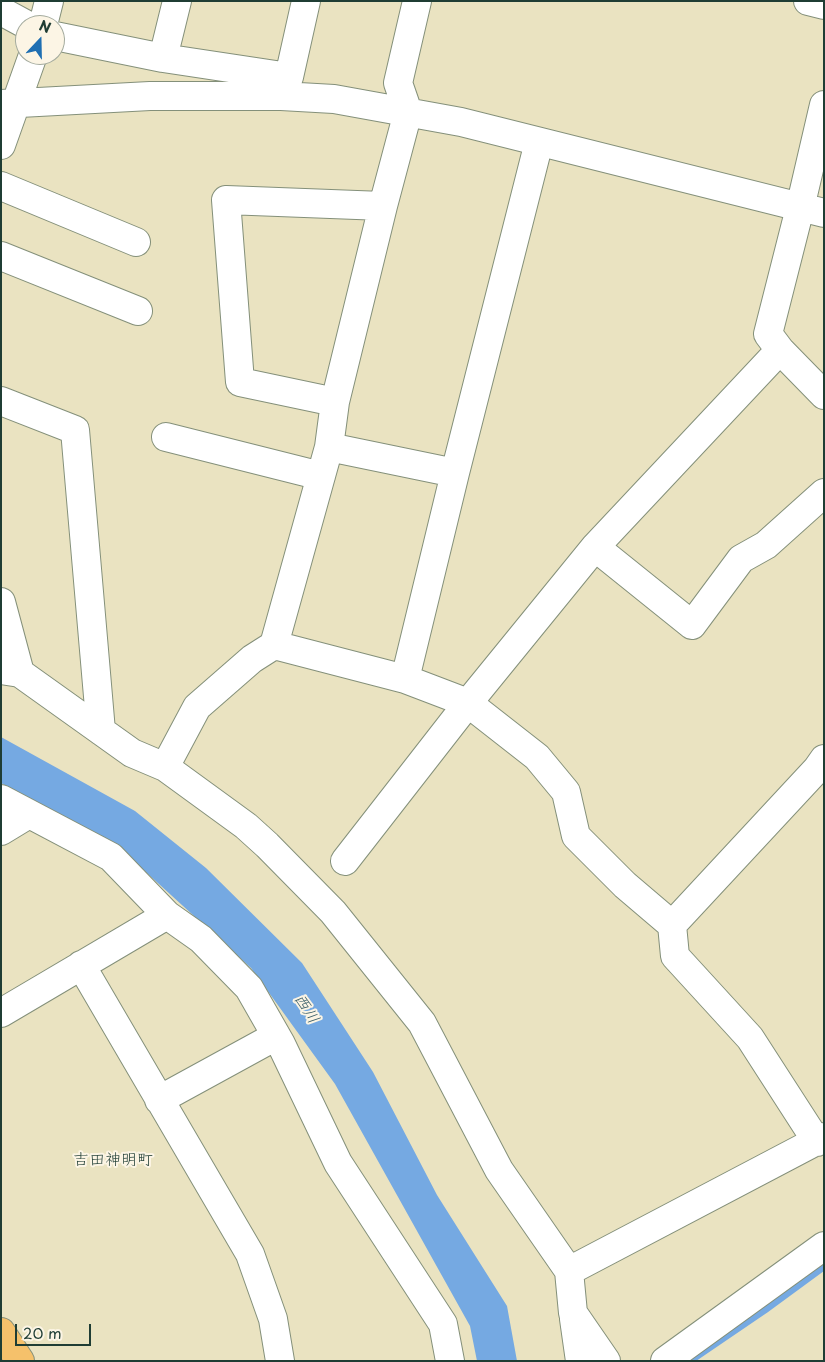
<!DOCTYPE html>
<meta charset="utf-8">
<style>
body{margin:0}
#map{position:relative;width:825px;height:1362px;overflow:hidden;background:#eae3c1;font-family:"Playpen Sans",sans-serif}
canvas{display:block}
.frame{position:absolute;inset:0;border:2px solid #1f3d34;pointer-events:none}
.north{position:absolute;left:15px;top:15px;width:50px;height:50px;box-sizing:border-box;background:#fcf5e5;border:1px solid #a4ab9e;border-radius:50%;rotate:21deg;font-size:14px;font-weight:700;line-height:20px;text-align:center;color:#1f3d34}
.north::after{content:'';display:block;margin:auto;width:18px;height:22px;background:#1f6fb2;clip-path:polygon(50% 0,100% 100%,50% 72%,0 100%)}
.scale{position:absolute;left:15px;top:1324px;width:76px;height:22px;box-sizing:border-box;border:2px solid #1f3d34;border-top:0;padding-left:6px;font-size:15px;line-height:18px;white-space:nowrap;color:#1f3d34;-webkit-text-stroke:4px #fcf5e5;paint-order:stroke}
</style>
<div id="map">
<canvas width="825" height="1362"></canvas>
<div class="frame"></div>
<div class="north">N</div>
<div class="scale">20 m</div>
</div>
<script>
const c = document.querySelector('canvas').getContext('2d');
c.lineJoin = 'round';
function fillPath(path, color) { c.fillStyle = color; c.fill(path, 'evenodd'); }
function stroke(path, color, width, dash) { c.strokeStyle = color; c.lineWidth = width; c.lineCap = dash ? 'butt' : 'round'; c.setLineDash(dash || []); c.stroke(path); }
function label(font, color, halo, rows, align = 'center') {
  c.font = font + ' "Playpen Sans","Klee One",sans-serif'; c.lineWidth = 4; c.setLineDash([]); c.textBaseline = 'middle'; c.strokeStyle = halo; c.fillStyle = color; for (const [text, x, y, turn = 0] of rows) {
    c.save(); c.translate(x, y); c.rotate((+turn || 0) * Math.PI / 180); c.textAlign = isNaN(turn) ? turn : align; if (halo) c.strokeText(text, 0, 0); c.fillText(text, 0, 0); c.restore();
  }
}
const water = new Path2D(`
 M1,737L135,811L206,868L302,963L373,1072L437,1195L507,1306L517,1361H477L470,1326L335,1084L251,968L126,854L1,783Z`);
const stream = new Path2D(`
 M689,1361L764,1310L824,1266`);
const minor = new Path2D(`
 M808,1L824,5
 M1,11L27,25
 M43,25L49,1
 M55,36L163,58L289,77L306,1
 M163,58L177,1
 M1,104L150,96H281L334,99L461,122L824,213
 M824,105L800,208L768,334L780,350L824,395
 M1,145L33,55
 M1,186L136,242
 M1,256L138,311
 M1,401L75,430L101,731
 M335,402L240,382L226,200L383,206
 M166,437L321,476
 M329,447L455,473
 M595,547L692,625L741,559L766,545L824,493
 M1,602L20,673
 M274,645L405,679L468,703L537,757L566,792L576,836L625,885L672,925L675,956L750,1038L817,1142
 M1,670L20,673L132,753L165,767L246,826L267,845L333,912L422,1023L499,1170L569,1271L573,1313L606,1361
 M405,679L455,473L539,142
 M165,767L197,707L252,659L274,645L329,447L335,402L383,206L408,112L398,83L417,1
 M1,799L111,857L167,915L201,939L249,988L281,1044L338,1163L443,1324L450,1361
 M1,831L29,814
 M345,861L468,703L595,547L780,350
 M672,925L817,769L824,759
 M81,965L250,1254L273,1319L280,1361
 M1,1013L167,915
 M159,1100L276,1036
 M569,1271L824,1137
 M574,1319L580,1361
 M665,1361L824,1246`);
const major = new Path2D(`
 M1,1332L20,1361`);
const waterNames = [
 ["西川",306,1009,57]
];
const neighbourhoodNames = [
 ["吉田神明町",113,1161]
];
fillPath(water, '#75a9e2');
stroke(stream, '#75a9e2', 8);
stroke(minor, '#84907a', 30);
stroke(major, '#84907a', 30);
stroke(minor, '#fff', 28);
stroke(major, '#f5c16b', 28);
label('italic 16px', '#395d68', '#fcf5e5', waterNames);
label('16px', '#1f3d34', '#fcf5e5', neighbourhoodNames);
</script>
